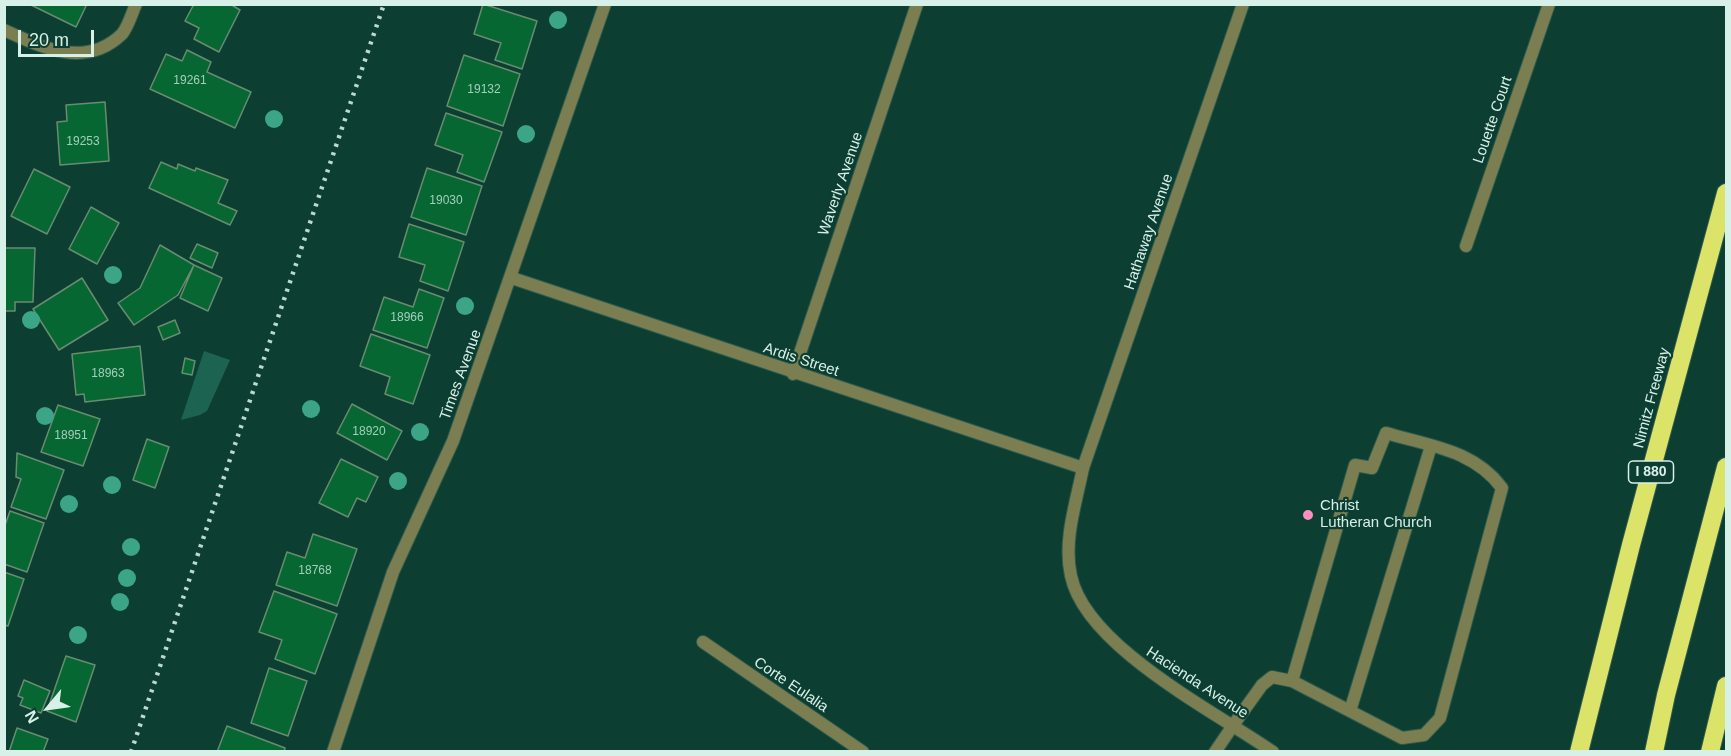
<!DOCTYPE html>
<style>
body{margin:0}
#map{position:relative;width:1731px;height:756px;overflow:hidden;background:#0c3e31;font-family:Arial,sans-serif}
canvas{display:block}
.frame{position:absolute;inset:0;border:6px solid #d8f1e8;pointer-events:none}
.north{position:absolute;left:18px;top:678px;width:60px;height:60px;-webkit-text-stroke:4px #0c3e31;paint-order:stroke;rotate:241deg;font-size:16px;font-weight:700;line-height:24px;text-align:center;color:#d8f1e8}
.north::after{content:'';display:block;margin:auto;width:21px;height:27px;background:#d8f1e8;clip-path:polygon(50% 0,100% 100%,50% 72%,0 100%)}
.scale{position:absolute;left:18px;top:30px;width:76px;height:27px;box-sizing:border-box;border:3px solid #d8f1e8;border-top:0;padding-left:8px;font-size:18px;line-height:21px;white-space:nowrap;color:#d8f1e8;-webkit-text-stroke:4px #0c3e31;paint-order:stroke}
</style>
<div id="map">
<canvas width="1731" height="756"></canvas>
<div class="frame"></div>
<div class="north">N</div>
<div class="scale">20 m</div>
</div>
<script>
const c = document.querySelector('canvas').getContext('2d');
c.lineJoin = 'round';
function fillPath(path, color) { c.fillStyle = color; c.fill(path, 'evenodd'); }
function stroke(path, color, width, dash) { c.strokeStyle = color; c.lineWidth = width; c.lineCap = dash ? 'butt' : 'round'; c.setLineDash(dash || []); c.stroke(path); }
function label(font, color, halo, rows, align = 'center') {
  c.font = font + ' Arial,sans-serif'; c.lineWidth = 4.5; c.setLineDash([]); c.textBaseline = 'middle'; c.strokeStyle = halo; c.fillStyle = color; for (const [text, x, y, turn = 0] of rows) {
    c.save(); c.translate(x, y); c.rotate((+turn || 0) * Math.PI / 180); c.textAlign = isNaN(turn) ? turn : align; if (halo) c.strokeText(text, 0, 0); c.fillText(text, 0, 0); c.restore();
  }
}
const green = new Path2D(`
 M204,351L230,360L207,411L200,415L181,420Z`);
const building = new Path2D(`
 M29,4H87L76,27Z
 M194,4H230L240,10L219,52L194,39L199,28L185,21Z
 M483,4L537,21L522,69L495,60L501,43L474,34Z
 M187,50L211,62L207,72L251,92L235,128L150,89L166,54L182,61Z
 M464,55L520,74L503,126L447,106Z
 M105,102L109,161L60,165L57,122L67,121L66,105Z
 M446,113L502,132L484,182L457,172L463,155L435,145Z
 M161,162L177,169L178,164L195,171L196,168L228,180L218,203L237,211L230,225L149,188Z
 M427,168L482,186L466,235L411,217Z
 M34,169L70,187L47,234L11,216Z
 M91,207L119,223L97,264L69,249Z
 M409,224L464,242L448,291L420,281L425,265L399,257Z
 M197,244L218,253L212,268L190,258Z
 M160,245L194,265L178,295L134,325L118,303L140,288Z
 M4,248H35L33,302H15V311H4Z
 M194,265L222,278L208,311L180,298Z
 M82,278L108,320L59,350L33,309Z
 M419,289L444,298L427,348L373,330L384,297L413,307Z
 M175,320L180,333L163,340L158,327Z
 M371,334L430,355L413,404L385,394L390,377L360,366Z
 M140,346L145,395L85,402L84,394L76,395L72,354Z
 M185,358L195,361L192,375L182,373Z
 M352,404L402,431L387,460L337,433Z
 M58,405L100,419L83,466L41,452Z
 M147,439L169,447L155,488L133,480Z
 M17,453L64,470L46,519L11,507L21,479L16,477Z
 M341,459L378,477L366,502L357,498L348,517L319,503Z
 M10,511L44,523L27,572L4,564V528Z
 M313,534L357,549L337,606L276,585L287,552L305,558Z
 M4,572L24,579L8,626L4,625Z
 M274,591L337,614L315,674L275,659L282,640L259,632Z
 M66,656L95,665L76,722L47,711Z
 M269,668L307,681L288,736L251,723Z
 M24,680L50,691L41,713L20,705L23,698L18,696Z
 M227,726L285,748L284,752H217Z
 M17,728L48,739L43,752H9Z`);
const service = new Path2D(`
 M1350,711L1431,446
 M1234,724L1262,685L1272,677L1292,681L1402,738L1424,735L1440,718L1502,488C1474,450 1430,446 1386,433L1372,468L1355,465L1292,681`);
const minor = new Path2D(`
 M4,30C43,48 86,69 122,34C128,27 132,13 136,4
 M1466,246L1549,4
 M512,278L1083,468
 M793,374L917,4
 M703,642L863,752
 M333,752L393,572L453,441L605,4
 M1215,752L1234,724`);
const tertiary = new Path2D(`
 M1243,4L1083,468C1076,503 1063,541 1071,576C1086,647 1216,712 1273,752`);
const motorway = new Path2D(`
 M1579,752L1631,545L1726,193
 M1654,752L1666,695L1726,467
 M1710,752L1726,686`);
const rail = new Path2D(`
 M131,752L384,4`);
const trees = [
 [558,20],
 [274,119],
 [526,134],
 [113,275],
 [465,306],
 [31,320],
 [311,409],
 [45,416],
 [420,432],
 [398,481],
 [112,485],
 [69,504],
 [131,547],
 [127,578],
 [120,602],
 [78,635]
];
const markers = [
 [1308,515,6,"#fc8fc1"]
];
const numberNames = [
 ["19261",190,81],
 ["19132",484,90],
 ["19253",83,142],
 ["19030",446,201],
 ["18966",407,318],
 ["18963",108,374],
 ["18920",369,432],
 ["18951",71,436],
 ["18768",315,571]
];
const shields = [
 [1651,472,45]
];
const shieldNames = [
 ["I 880",1651,472]
];
const streetNames = [
 ["Louette Court",1493,120,-71],
 ["Waverly Avenue",841,184,-71],
 ["Hathaway Avenue",1149,232,-71],
 ["Ardis Street",801,360,18],
 ["Times Avenue",461,375,-70],
 ["Nimitz Freeway",1652,398,-75],
 ["Hacienda Avenue",1197,683,33],
 ["Corte Eulalia",791,685,34]
];
const poiNames = [
 ["Christ",1320,506],
 ["Lutheran Church",1320,523]
];
fillPath(green, '#1c6451');
fillPath(building, '#066733');
stroke(building, '#698c71', 1.5);
stroke(service, '#2d5b4e', 14);
stroke(minor, '#2d5b4e', 14);
stroke(tertiary, '#2d5b4e', 14);
stroke(motorway, '#2d5b4e', 20);
stroke(service, '#7b7e50', 12);
stroke(minor, '#7b7e50', 12);
stroke(tertiary, '#7b7e50', 12);
stroke(motorway, '#dce369', 18);
stroke(rail, '#bdd9cf', 4.5, [3, 6]);
c.fillStyle = '#3ca588';
for (const [x, y] of trees) { c.beginPath(); c.arc(x, y, 9, 0, 2 * Math.PI); c.fill(); }
for (const [x, y, r, color] of markers) { const dot = new Path2D(); dot.arc(x, y, r, 0, 2 * Math.PI); c.fillStyle = color; c.fill(dot); stroke(dot, '#0c3e31', 2); }
label('12px', '#a4cebb', null, numberNames);
for (const [x, y, w] of shields) { const box = new Path2D(); box.roundRect(x - w / 2, y - 11, w, 22, 4.5); c.fillStyle = '#0c3e31'; c.fill(box); stroke(box, '#d8f1e8', 1.5); }
label('bold 14px', '#d8f1e8', null, shieldNames);
label('15px', '#d8f1e8', '#0c3e31', streetNames);
label('15px', '#d8f1e8', '#0c3e31', poiNames, 'left');
</script>
